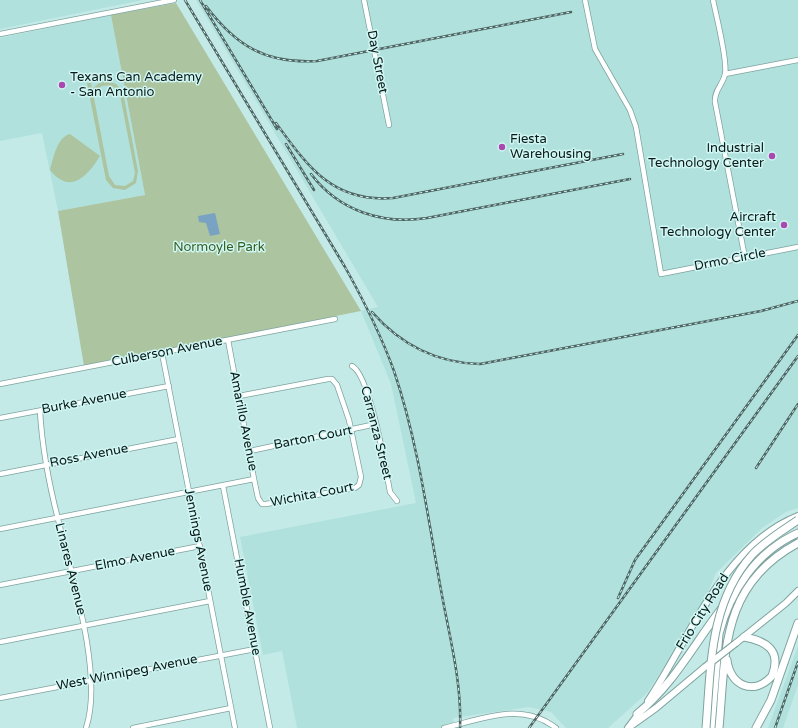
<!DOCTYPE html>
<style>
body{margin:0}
canvas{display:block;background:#c3eae7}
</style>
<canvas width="798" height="728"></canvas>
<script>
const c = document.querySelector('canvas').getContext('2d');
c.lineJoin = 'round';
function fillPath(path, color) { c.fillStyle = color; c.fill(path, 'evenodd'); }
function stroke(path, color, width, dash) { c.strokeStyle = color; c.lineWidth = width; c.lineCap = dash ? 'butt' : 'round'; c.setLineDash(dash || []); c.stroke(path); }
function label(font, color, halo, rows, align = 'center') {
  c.font = font + ' "Varela Round",sans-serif'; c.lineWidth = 3; c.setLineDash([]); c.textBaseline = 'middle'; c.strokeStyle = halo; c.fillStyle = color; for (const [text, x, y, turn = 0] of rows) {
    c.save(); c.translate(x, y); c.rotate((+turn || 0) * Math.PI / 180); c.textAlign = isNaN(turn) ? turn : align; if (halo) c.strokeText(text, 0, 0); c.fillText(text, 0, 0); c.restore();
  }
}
const built = new Path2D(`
 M0,0H143L0,29Z
 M196,0H798V508L786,512L762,528L716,573L699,613L647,693L608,728H566L551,712L529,707L453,718L454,728H297L282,651L263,655L240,537L416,503L391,384L361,311L378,307Z
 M111,15L145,195L58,211L42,133L0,141V38Z
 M798,646V685L783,728H768Z`);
const green = new Path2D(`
 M176,3L361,311L84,366L58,211L145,195L111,15Z
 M106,81L116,84L123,92L138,171L136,183L125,190L113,188L106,180L87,83H91L92,89L99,83ZM102,86C111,84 117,87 120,95L135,173L133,181L125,186L115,185L109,176L94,98L96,90Z
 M70,134L100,156C87,177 70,195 50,170C53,159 57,137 70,134Z`);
const water = new Path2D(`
 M215,213L220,234L210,236L206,223L199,222L198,216Z`);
const minor = new Path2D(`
 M364,0L389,125
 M585,0L595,49L630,110L636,127L661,274L798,247
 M713,0C716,15 728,61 725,74C723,85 714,90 715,102L745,258
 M0,34L174,0
 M725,74L798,60
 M228,340L254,479L258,498L262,504H266L355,488L359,485L361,477L349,420L337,385L332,379H328L239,396
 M162,353L235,728
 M352,366C370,375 386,470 390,492L397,501
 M0,384L335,319
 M40,411C42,447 49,484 58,519C71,573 104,675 86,728
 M0,418L169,386
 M250,451L376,424
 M0,474L179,439
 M223,486L270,728
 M0,529L254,479
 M0,585L200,546
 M0,642L210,601
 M0,698L255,649
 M133,728L231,708
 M444,728C483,719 521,701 556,728`);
const major = new Path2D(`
 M736,643L786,603L798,591
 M648,701C690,638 723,546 798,516
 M628,728L640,712
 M628,728L656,708L705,667`);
const highway = new Path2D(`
 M727,660C730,686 754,696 772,676C782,650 766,641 744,637
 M637,714C673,685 694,644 722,608
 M711,728L719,634C730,591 756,552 798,533
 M719,728C726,652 720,585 798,543
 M756,728L771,700L798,623`);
const rail = new Path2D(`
 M185,0L345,267C364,301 381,335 394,371C418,442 428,518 441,590C449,635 462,682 460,728
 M200,0L277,129
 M206,6C236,46 266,64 317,61L571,12
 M276,123C308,167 333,203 393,198L623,154
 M286,144L314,190
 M311,174C339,211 383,225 427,218L630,179
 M372,312C401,345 436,363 480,364L761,311L798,301
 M756,468L798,404
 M618,598L635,560L798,335
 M529,728L798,356
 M775,728L798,662`);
const majorBridge = new Path2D(`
 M705,667L736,643`);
const highwayBridge = new Path2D(`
 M706,728C711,668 709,603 752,555C765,541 782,531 798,520`);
const markers = [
 [62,85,4,"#aa48af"],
 [502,147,4,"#aa48af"],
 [772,156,4,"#aa48af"],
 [784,225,4,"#aa48af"]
];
const streetNames = [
 ["Day Street",377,62,79],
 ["Drmo Circle",730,260,-11],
 ["Culberson Avenue",167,352,-11],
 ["Burke Avenue",84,402,-11],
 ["Amarillo Avenue",243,421,79],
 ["Carranza Street",376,433,76],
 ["Barton Court",313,438,-11],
 ["Ross Avenue",89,456,-11],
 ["Wichita Court",312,495,-11],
 ["Jennings Avenue",198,540,79],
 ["Elmo Avenue",135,559,-11],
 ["Linares Avenue",70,569,76],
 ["Humble Avenue",247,607,79],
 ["Frio City Road",703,612,-58],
 ["West Winnipeg Avenue",127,673,-11]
];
const poiNames = [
 ["Texans Can Academy",70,78],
 ["- San Antonio",70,93],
 ["Fiesta",510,140],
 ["Warehousing",510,155],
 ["Industrial",764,149,"right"],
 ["Technology Center",764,164,"right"],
 ["Aircraft",776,218,"right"],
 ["Technology Center",776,233,"right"]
];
const parkNames = [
 ["Normoyle Park",219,248]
];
fillPath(built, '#b0e1dc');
fillPath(green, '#acc5a0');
fillPath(water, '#79a2c3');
stroke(minor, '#7ea39f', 6);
stroke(major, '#7ea39f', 8);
stroke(highway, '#7ea39f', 9);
stroke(minor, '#fff', 4.5);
stroke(major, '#fff', 6);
stroke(highway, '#fff', 7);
stroke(rail, '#4d6462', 2.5);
stroke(rail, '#d0f7f4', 1, [3]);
stroke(majorBridge, '#7ea39f', 8, []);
stroke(highwayBridge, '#7ea39f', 9, []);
stroke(majorBridge, '#fff', 6);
stroke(highwayBridge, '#fff', 7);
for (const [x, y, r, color] of markers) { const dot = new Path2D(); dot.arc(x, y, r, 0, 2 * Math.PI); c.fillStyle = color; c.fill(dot); stroke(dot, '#d0f7f4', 1.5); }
label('13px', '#0a1918', '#d0f7f4', streetNames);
label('13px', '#0a1918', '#d0f7f4', poiNames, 'left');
label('13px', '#375c21', '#d0f7f4', parkNames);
</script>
